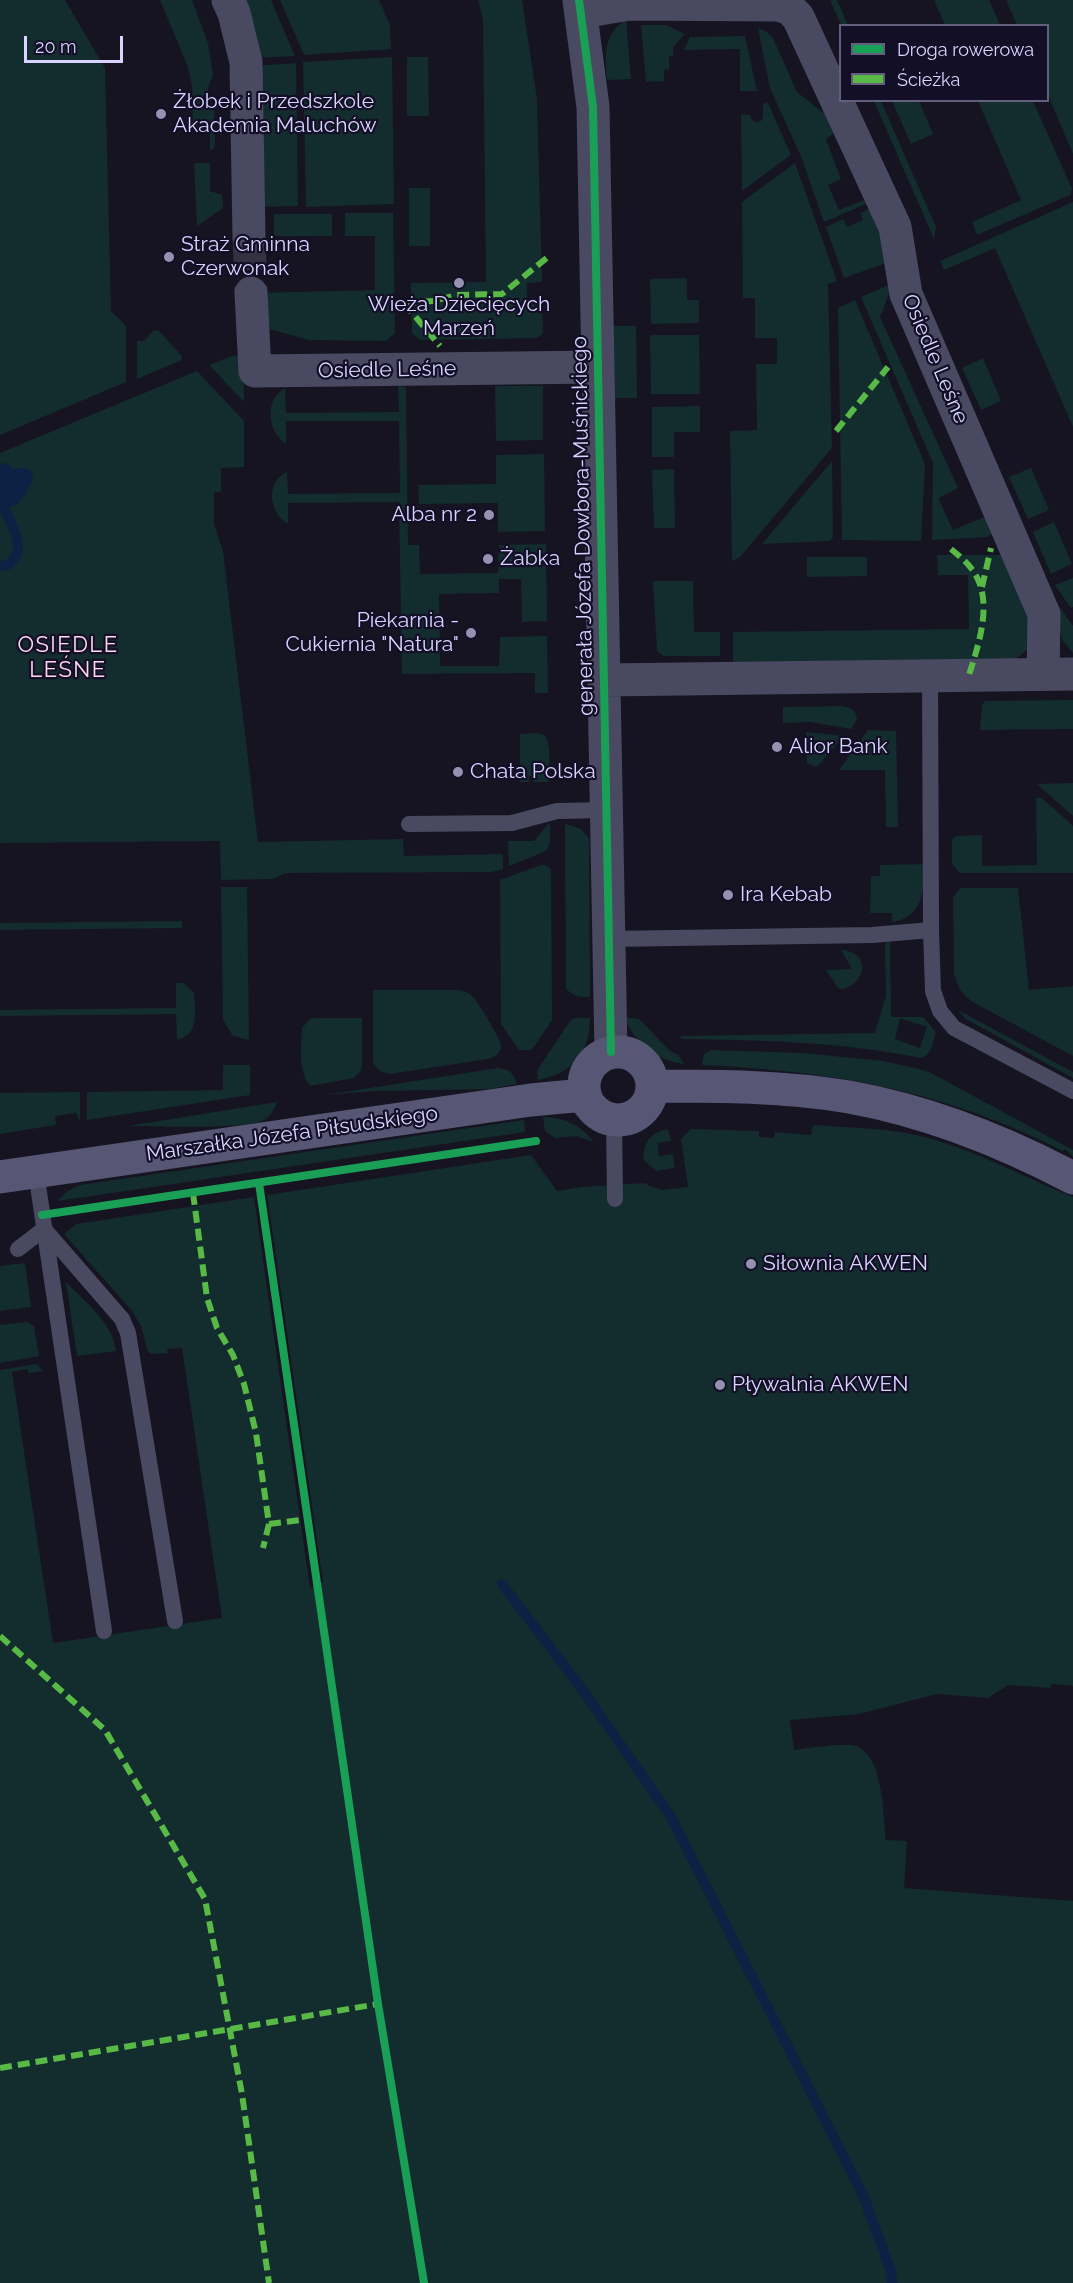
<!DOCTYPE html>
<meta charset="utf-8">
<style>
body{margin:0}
#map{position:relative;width:1073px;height:2283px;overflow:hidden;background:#161421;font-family:Raleway,sans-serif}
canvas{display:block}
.legend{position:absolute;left:839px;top:24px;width:210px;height:78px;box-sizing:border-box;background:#130f26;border:2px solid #625e7d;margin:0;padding:8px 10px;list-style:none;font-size:18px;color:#d9d4ff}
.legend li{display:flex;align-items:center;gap:12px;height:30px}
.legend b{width:30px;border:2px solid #625e7d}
.scale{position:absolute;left:24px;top:36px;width:99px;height:27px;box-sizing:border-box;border:3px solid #d9d4ff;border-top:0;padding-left:8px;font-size:18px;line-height:21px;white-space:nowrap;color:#d9d4ff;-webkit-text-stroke:4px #130f26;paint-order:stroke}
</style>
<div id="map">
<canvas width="1073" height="2283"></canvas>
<ul class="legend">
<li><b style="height:8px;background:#1a9f57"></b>Droga rowerowa</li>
<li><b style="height:8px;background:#58b947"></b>Ścieżka</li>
</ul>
<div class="scale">20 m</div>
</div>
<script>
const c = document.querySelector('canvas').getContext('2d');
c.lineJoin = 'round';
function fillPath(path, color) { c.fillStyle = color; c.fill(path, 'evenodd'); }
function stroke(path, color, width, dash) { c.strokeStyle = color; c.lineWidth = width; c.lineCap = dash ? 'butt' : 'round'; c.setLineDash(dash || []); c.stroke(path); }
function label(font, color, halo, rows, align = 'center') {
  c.font = font + ' Raleway,sans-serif'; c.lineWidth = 4.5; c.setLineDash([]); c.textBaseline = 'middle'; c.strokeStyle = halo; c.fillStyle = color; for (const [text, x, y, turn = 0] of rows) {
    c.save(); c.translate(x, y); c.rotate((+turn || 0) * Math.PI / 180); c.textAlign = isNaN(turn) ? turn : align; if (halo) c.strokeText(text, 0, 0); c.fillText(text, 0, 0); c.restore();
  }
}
const green = new Path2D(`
 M0,0H65L105,68L111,311L126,326V382L0,435Z
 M160,0H192L208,43L213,75L208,88V102L214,108L215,147L210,151V130H193L192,87L188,67Z
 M237,0H271L295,56L252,58Z
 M280,0H379L390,25L391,49L304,55Z
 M478,0H522L537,99L542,282L527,283V302H542L543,334L537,338L420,340L412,333L411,283L486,282L483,20Z
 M830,0H837L848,25H841Z
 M934,0H989L1000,25H945Z
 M1006,0H1073V154L1048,95V26L1017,25Z
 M626,19L631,79L607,80C605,53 603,36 626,19Z
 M641,25H666L685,34L673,47V56H669V69L664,70V81L646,82Z
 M758,28L767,32L773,38L797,92L835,122L839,130L826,139L841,179L828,185L839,210L864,200L866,204L824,222L802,159L770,88Z
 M745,36L757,91H740V49L684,50L690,37Z
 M392,57L394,204L306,207L303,62Z
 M407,57H428L429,116H407Z
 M296,63L298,206L256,207L254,66Z
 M874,101H881L936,227L934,239Z
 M892,101H919L933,134L911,144Z
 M978,101H1033L1072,189L1070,195L977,235L972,222L1021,200Z
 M768,103L791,155L742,191L741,114L750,115L752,120L756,122L761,121L763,117V104Z
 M194,163H210V191L222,195L223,208L197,226Z
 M795,163L837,281L828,284L832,448L740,557L732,561L730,431L757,430L756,364H777V338H755V298H743L742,202Z
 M409,188H430V246H409Z
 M1073,202V427L995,248L944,270L940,261Z
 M873,207L889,262L844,278L826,227L843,219L847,227L863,220L860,213Z
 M345,213H393L395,333L386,341L309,340L262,327L257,293L375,290V236H345Z
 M274,214H332V236H274Z
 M687,278V300H699V323L651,324L650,279Z
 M893,283L880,317L958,488L938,498L953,530L994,513V532L988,537L932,540L933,463L861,297Z
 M855,300L925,464L921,541L842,540L838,308Z
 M612,326H636L637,398H612Z
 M158,330L181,355L182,360L137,379V341H144L153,331Z
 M650,335H699L700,394H651Z
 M243,355L244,402L209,365L232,356Z
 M983,358L1001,401L981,410L962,368Z
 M197,371L244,421V467L221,468V492H214V524L223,551L258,842L403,839L404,856L503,854V869L492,872L285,873L273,879L221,880L220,841L0,843V453Z
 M398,386L406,387L408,545H419L420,574L498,573L499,545L546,544L547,621L522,622L521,579H499V593L439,594L440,666H499L500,637L547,636L548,693H535V673L402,674L399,502L288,503V524C269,514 265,481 287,472L288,494L400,493L399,421H286V444C267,430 264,401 285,388L286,413L399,412Z
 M495,386H543V440L496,441Z
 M700,406V432H674V457H652V407Z
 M544,454L545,531L498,532V503L419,504L418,485L496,484V455Z
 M832,461L833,537L830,541L762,544Z
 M1031,468L1049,510L1028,519L1009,477Z
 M674,469L675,528H654L652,470Z
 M1054,522L1072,564L1051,574L1033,532Z
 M937,555H1010C1023,587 1055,637 1015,659L733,665V632L969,629L968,575H938Z
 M807,557H867V576L807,577Z
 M1073,578V607H1070L1055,585Z
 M653,581H693L694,632H720V656H663L657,651Z
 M1046,588L1073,626V653L1063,641Z
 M1073,700V729L980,730L982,705L985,701Z
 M842,706C852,708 855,709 857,719L851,729L810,722L783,723V707Z
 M868,730L896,731L898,827H886L885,770H839Z
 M806,732L844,736L817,767L807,763Z
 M520,734C526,734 538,732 544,735C552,741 549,772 549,782H533V776H529V782H520Z
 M1073,783V816L1037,784Z
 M1036,798H1042L1073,826V873H960L952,864V839L956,836L982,835V866L1037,865Z
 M548,824H550V842L546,851L509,866L508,841H534Z
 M565,824L581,829L589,838L590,997C579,997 573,997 566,988Z
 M925,864C924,889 923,918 892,922V913H870L871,876H880V865Z
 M541,865H545L551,869L552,1015V1020L534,1047L530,1050H519L501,1024L500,880Z
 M221,887H247L249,1040L233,1036L223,1020Z
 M960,888H1018L1029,990L1073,986V1056L971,1001L960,990L954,974L953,898Z
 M182,921V928L0,930V923Z
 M890,940L891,1017H923L936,1032C933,1042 932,1054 921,1058C842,1042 763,1040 682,1039L679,1036L875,1033L886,996L885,948L886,941ZM900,1018L927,1027L920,1048L895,1039Z
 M841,950C870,951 868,982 843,989L838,988L826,970L852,969Z
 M176,983H184L194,993C195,1011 200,1035 177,1040L176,1014L0,1016V1010L176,1008Z
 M373,990H459C463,991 468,992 472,996C478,1002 501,1039 501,1046C500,1054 495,1057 488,1059L390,1074L379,1071L373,1062Z
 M958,1010L1073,1072V1078L966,1019Z
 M624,1017L639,1019L670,1051L678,1055L684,1064C655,1060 635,1043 624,1017Z
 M316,1018H362V1065L361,1070L354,1078L310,1086C298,1071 301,1046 302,1028L310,1019Z
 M578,1018H590C590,1054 573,1073 538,1080L537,1072L540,1066L568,1024L572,1019Z
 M711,1050L804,1053L883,1061L911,1067L929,1072L946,1081L1073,1150V1157L1065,1149L1063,1151C945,1091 833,1071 702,1065L704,1054Z
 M223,1065H250V1095L87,1120V1092L223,1090Z
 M498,1068C509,1069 514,1073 517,1084L489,1089L376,1091L325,1095Z
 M80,1092V1121L76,1113L55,1116L56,1125L0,1134V1093Z
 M277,1102C274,1110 271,1116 264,1120C246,1130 153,1126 128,1126Z
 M543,1117C564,1117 581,1125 594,1142L576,1136L555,1138L545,1131Z
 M524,1120L525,1132L58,1201L66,1192L80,1185Z
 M813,1125C853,1128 894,1128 932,1139C981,1153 1026,1178 1073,1197V1686L1051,1684V1688L1008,1685L988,1698L937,1694L859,1714L790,1720L794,1750C812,1748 832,1744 850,1745C884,1747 883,1815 886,1840L907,1841L904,1888L1073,1901V2283H0V1370L37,1364L43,1371L29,1373L27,1369L12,1372L53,1643L222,1618L182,1348L167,1349L168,1353L151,1354L148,1352L141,1326L132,1311L64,1234L76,1224L254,1197L310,1588L323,1582L267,1195L531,1155L557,1191L581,1187L645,1183L649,1186L662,1190L688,1187L681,1139L691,1129L759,1131V1137L774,1138L775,1132L811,1135Z
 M668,1129L671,1141L658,1143L659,1156L673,1154L675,1168L656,1171L644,1160C642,1143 651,1132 668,1129Z
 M25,1263L31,1307L0,1311V1266Z
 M66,1282C85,1302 113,1323 116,1351L77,1356Z
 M27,1322L34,1326L39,1356L0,1363V1325Z`);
const water = new Path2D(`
 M0,463L8,464L13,469L25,468L33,472C32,488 19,512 0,508Z`);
const stream = new Path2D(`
 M0,566C6,566 9,565 13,560C26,546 10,524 5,509
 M502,1584L582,1689L671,1817L863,2195L891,2271L892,2283`);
const streetTunnel = new Path2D(`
 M249,237L251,293`);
const lane = new Path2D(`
 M409,824L512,823L557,811L606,810
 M931,930L933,991L940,1011L954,1028L1073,1091
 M609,939L872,935L931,930L930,676
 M614,1121L615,1199
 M36,1172L104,1631
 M18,1249L44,1229L122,1319L128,1333L175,1621`);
const street = new Path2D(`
 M228,0L234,13L246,62L249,237
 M579,0L593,107L611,1052
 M582,12L629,4L777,5L789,8L798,17L895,227L906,294L1044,614L1043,674
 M251,293L255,371L598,367
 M604,680L1073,674`);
const secondary = new Path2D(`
 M584 1086a34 34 0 1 1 68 0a34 34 0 1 1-68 0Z
 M652,1086C718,1086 784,1086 849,1097C927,1111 1003,1141 1073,1178
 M0,1177L531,1100L584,1095`);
const quiet = new Path2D(`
 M404,303L433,301L457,295L502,294L548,257
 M404,303L440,346
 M836,431L888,367
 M951,549C958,555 966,561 971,568C995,598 979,643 969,675
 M982,587L991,548
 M193,1193L207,1298L217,1328L233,1355L244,1384L256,1433L269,1524L263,1548
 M269,1524L308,1519
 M0,1636L105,1730L205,1899L242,2094L269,2283
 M0,2068L378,2004`);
const cycleway = new Path2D(`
 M579,0L593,107L611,1052
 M259,1183L378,2004L424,2283
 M42,1215L536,1141`);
const markers = [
 [161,114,6,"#9591b1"],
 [169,257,6,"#9591b1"],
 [459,283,6,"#9591b1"],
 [489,515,6,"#9591b1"],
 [488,559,6,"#9591b1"],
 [471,633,6,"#9591b1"],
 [777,747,6,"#9591b1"],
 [458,772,6,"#9591b1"],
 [728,895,6,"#9591b1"],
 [751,1264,6,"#9591b1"],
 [720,1385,6,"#9591b1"]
];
const poiNames = [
 ["Żłobek i Przedszkole",173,102],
 ["Akademia Maluchów",173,126],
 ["Straż Gminna",181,245],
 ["Czerwonak",181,269],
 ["Wieża Dziecięcych",459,305,"center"],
 ["Marzeń",459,329,"center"],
 ["Alba nr 2",477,515,"right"],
 ["Żabka",500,559],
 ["Piekarnia -",459,621,"right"],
 ["Cukiernia \"Natura\"",459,645,"right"],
 ["Alior Bank",789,747],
 ["Chata Polska",470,772],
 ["Ira Kebab",740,895],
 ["Siłownia AKWEN",763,1264],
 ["Pływalnia AKWEN",732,1385]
];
const streetNames = [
 ["Osiedle Leśne",935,359,67],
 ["Osiedle Leśne",387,370,-1],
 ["generała Józefa Dowbora-Muśnickiego",583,526,-91],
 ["Marszałka Józefa Piłsudskiego",292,1134,-8]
];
const neighbourhoodNames = [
 ["OSIEDLE",68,645],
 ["LEŚNE",68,670]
];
fillPath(green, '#132c2d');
fillPath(water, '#0d2144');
stroke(stream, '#0d2144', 10);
stroke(streetTunnel, '#333142', 33, [33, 16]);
stroke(lane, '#4a4962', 16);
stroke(street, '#4a4962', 33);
stroke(secondary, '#575674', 33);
stroke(quiet, '#58b947', 6, [12, 6]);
stroke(cycleway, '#1a9f57', 8);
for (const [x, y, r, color] of markers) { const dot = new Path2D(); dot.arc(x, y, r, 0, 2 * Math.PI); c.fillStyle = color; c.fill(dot); stroke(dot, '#130f26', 2); }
label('21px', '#d9d4ff', '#130f26', poiNames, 'left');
label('21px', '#d9d4ff', '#130f26', streetNames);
c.letterSpacing = '1.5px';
label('22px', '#ffd6f0', '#130f26', neighbourhoodNames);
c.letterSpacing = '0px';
</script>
